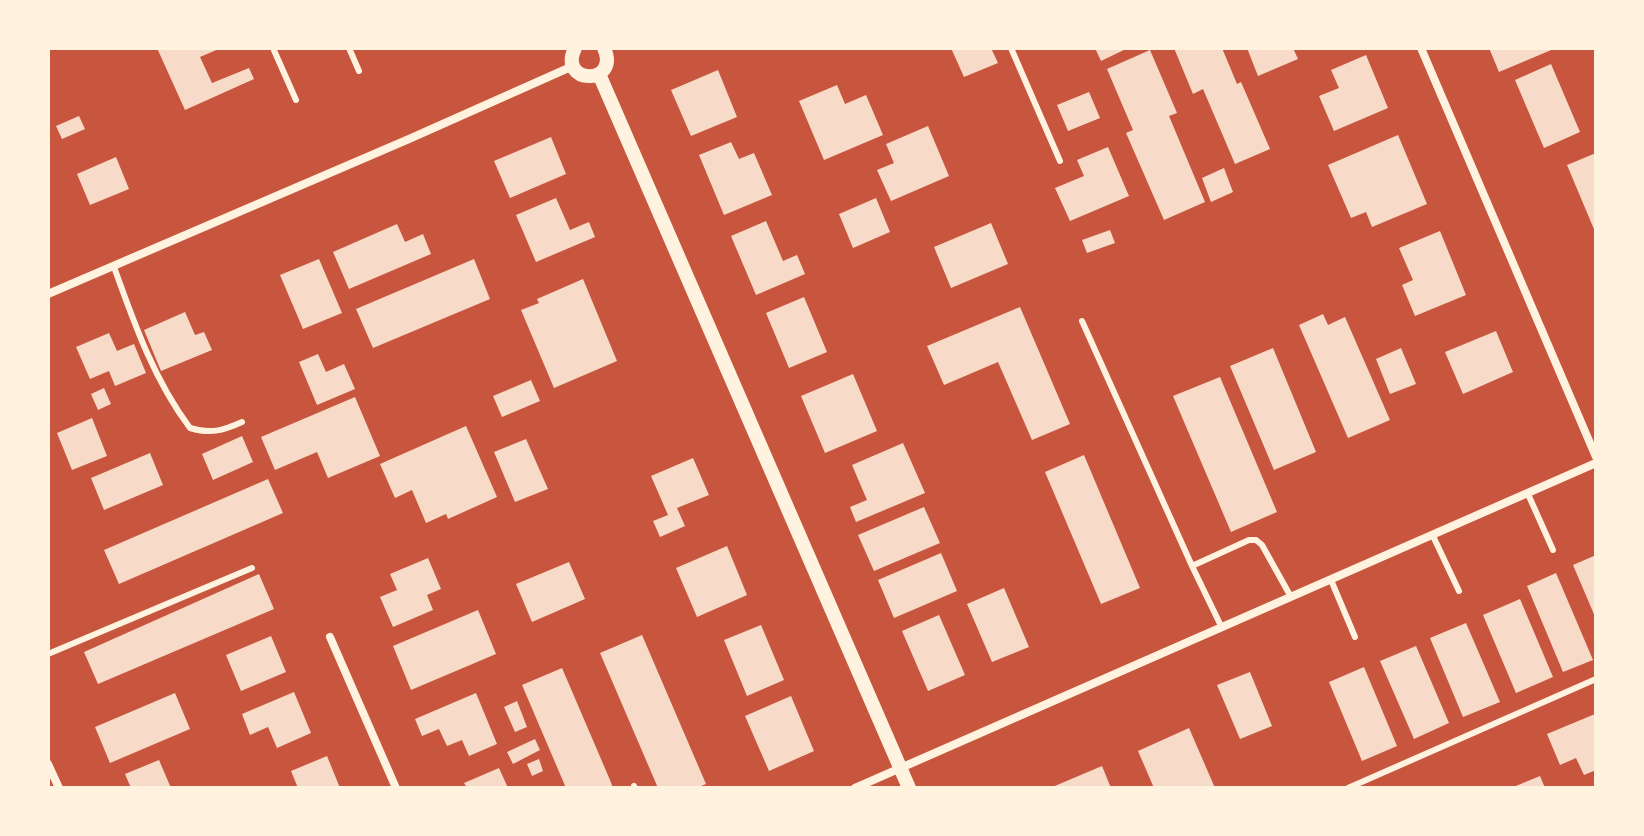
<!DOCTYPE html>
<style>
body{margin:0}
#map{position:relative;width:1644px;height:836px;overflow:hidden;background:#c8553d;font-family:"Archivo Narrow",sans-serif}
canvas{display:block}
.frame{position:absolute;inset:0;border:50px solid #fff3e0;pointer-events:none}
</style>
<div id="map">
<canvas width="1644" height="836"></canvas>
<div class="frame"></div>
</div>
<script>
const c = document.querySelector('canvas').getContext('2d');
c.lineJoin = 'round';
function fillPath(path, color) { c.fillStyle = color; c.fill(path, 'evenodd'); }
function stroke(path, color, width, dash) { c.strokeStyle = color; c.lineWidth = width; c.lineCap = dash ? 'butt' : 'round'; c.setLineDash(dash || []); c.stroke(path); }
const building = new Path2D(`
 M157,48H221L200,57L212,83L249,68L254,79L185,110Z
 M951,48H991L998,63L964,77Z
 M1095,48H1128L1101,61Z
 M1174,48H1222L1237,84L1241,82L1270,149L1235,164L1203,89L1193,94Z
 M1247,48H1293L1298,59L1258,76Z
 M1489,48H1556L1499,72Z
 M1150,50L1177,113L1169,116L1205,202L1164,220L1126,133L1133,130L1107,69Z
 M1366,55L1388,108L1334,131L1319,96L1339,88L1331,70Z
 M1551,64L1580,132L1544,148L1515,80Z
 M718,70L737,117L691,136L671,90Z
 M837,85L845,104L866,95L883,135L824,160L799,101Z
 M1089,92L1100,118L1068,131L1057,105Z
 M79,116L85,129L62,139L56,126Z
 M928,126L949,176L891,201L877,170L894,163L886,144Z
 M1398,135L1427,204L1372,227L1366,212L1351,218L1328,165Z
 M551,137L566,174L510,198L494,161Z
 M731,142L739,159L754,153L772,195L724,215L699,155Z
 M1108,147L1129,196L1070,221L1055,188L1084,176L1077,160Z
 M1596,153V234L1567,165Z
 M116,157L129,189L90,205L77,174Z
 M1224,168L1233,192L1211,202L1202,178Z
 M556,198L570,230L589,222L595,237L536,262L516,215Z
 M876,198L890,232L853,248L839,214Z
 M766,221L783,261L797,255L805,274L756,295L731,236Z
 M991,223L1008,264L951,288L934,247Z
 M397,224L405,242L423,234L431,254L349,289L333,252Z
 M1110,230L1115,243L1087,253L1082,240Z
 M1440,231L1466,295L1415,316L1402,285L1413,280L1399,248Z
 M319,259L342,313L303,329L280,275Z
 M474,259L490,299L373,348L356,309Z
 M583,279L617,361L554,388L521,310L539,303L537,299Z
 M804,297L827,352L789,368L766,313Z
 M1020,307L1070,424L1032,440L998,362L944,385L927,346Z
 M185,312L195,335L204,332L212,350L161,371L144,330Z
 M1323,314L1328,325L1345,317L1390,420L1348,438L1299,325Z
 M1496,331L1513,372L1463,394L1445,352Z
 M109,333L117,351L134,344L146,373L115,386L109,371L90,379L76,347Z
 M1273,348L1316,452L1274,470L1230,366Z
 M1401,348L1416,384L1390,394L1376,359Z
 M318,354L326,372L344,364L355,389L317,405L299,362Z
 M853,374L877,431L825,453L801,396Z
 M1220,377L1277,512L1231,532L1173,396Z
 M531,380L540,401L502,417L493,396Z
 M104,388L111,404L98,410L91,394Z
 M355,397L380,456L328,478L317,452L275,470L261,437Z
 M92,418L107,456L72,470L57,433Z
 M466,426L497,497L448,519L446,514L426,523L412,490L395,498L380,464Z
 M242,436L253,462L213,480L202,454Z
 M526,439L548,489L515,502L494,452Z
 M903,443L925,493L856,522L850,507L867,500L852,465Z
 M150,453L163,485L104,510L91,478Z
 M1084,455L1140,588L1101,604L1045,472Z
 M693,458L709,495L677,508L685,526L660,537L653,521L668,515L651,476Z
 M268,479L283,513L119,584L104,550Z
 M924,507L940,543L874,571L858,535Z
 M727,546L747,595L697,617L676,568Z
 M941,553L957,591L894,618L878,580Z
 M1596,555V619L1573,565Z
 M428,558L441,589L427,595L433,610L393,627L380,597L397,590L390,574Z
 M569,562L585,599L532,622L516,584Z
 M1556,573L1593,660L1563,672L1527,586Z
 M259,574L274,609L98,684L84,652Z
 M1004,588L1029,647L992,662L967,604Z
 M1520,599L1553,677L1516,693L1483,615Z
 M478,610L496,654L411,690L393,646Z
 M939,615L965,675L928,691L902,631Z
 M1466,623L1500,702L1463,717L1430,638Z
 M761,625L784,680L747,696L724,640Z
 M642,635L706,784L696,788H658L600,653Z
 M271,636L286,672L241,691L226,655Z
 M1416,646L1449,723L1414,739L1380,661Z
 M1364,667L1397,746L1362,761L1329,682Z
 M562,668L610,780L613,788H566L522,685Z
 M1250,672L1272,726L1240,739L1217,685Z
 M294,692L311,733L277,748L268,727L250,735L242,714Z
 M175,693L190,729L110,763L95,727Z
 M476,693L497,744L469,756L462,740L447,746L439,729L422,736L415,719Z
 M791,696L814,751L769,771L745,716Z
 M517,701L527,727L515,732L504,707Z
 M1595,714L1596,770L1584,775L1576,758L1560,765L1547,734Z
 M1189,728L1215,788H1154L1138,751Z
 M535,739L540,750L513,764L507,752Z
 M327,756L340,788H298L291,771Z
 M539,759L543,771L532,776L527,764Z
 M159,760L171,788H131L125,774Z
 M1102,766L1111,788H1050Z
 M499,768L508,788H467L464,783Z
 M1540,776L1545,788H1511Z`);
const service = new Path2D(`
 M273,48L296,100
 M349,48L359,71
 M1011,48L1060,161
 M114,267C134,323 154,380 190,428C211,434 222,431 242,422
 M1082,321L1192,566L1222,628
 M1528,494L1553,550
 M1433,536L1459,591
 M1192,566L1249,540H1256L1262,545L1291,597
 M1331,580L1355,637
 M48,654L252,568
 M634,786L635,788
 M1348,788L1596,679`);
const minor = new Path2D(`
 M1421,48L1596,457
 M48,294L409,139L573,66
 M330,637L396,788
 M48,764L59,788
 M855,788L1596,463`);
const tertiary = new Path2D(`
 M575,48C557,85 621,86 604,48
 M599,74L909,788`);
fillPath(building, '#f7dbc8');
stroke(service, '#fff3e0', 6);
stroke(minor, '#fff3e0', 8);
stroke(tertiary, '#fff3e0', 14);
</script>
